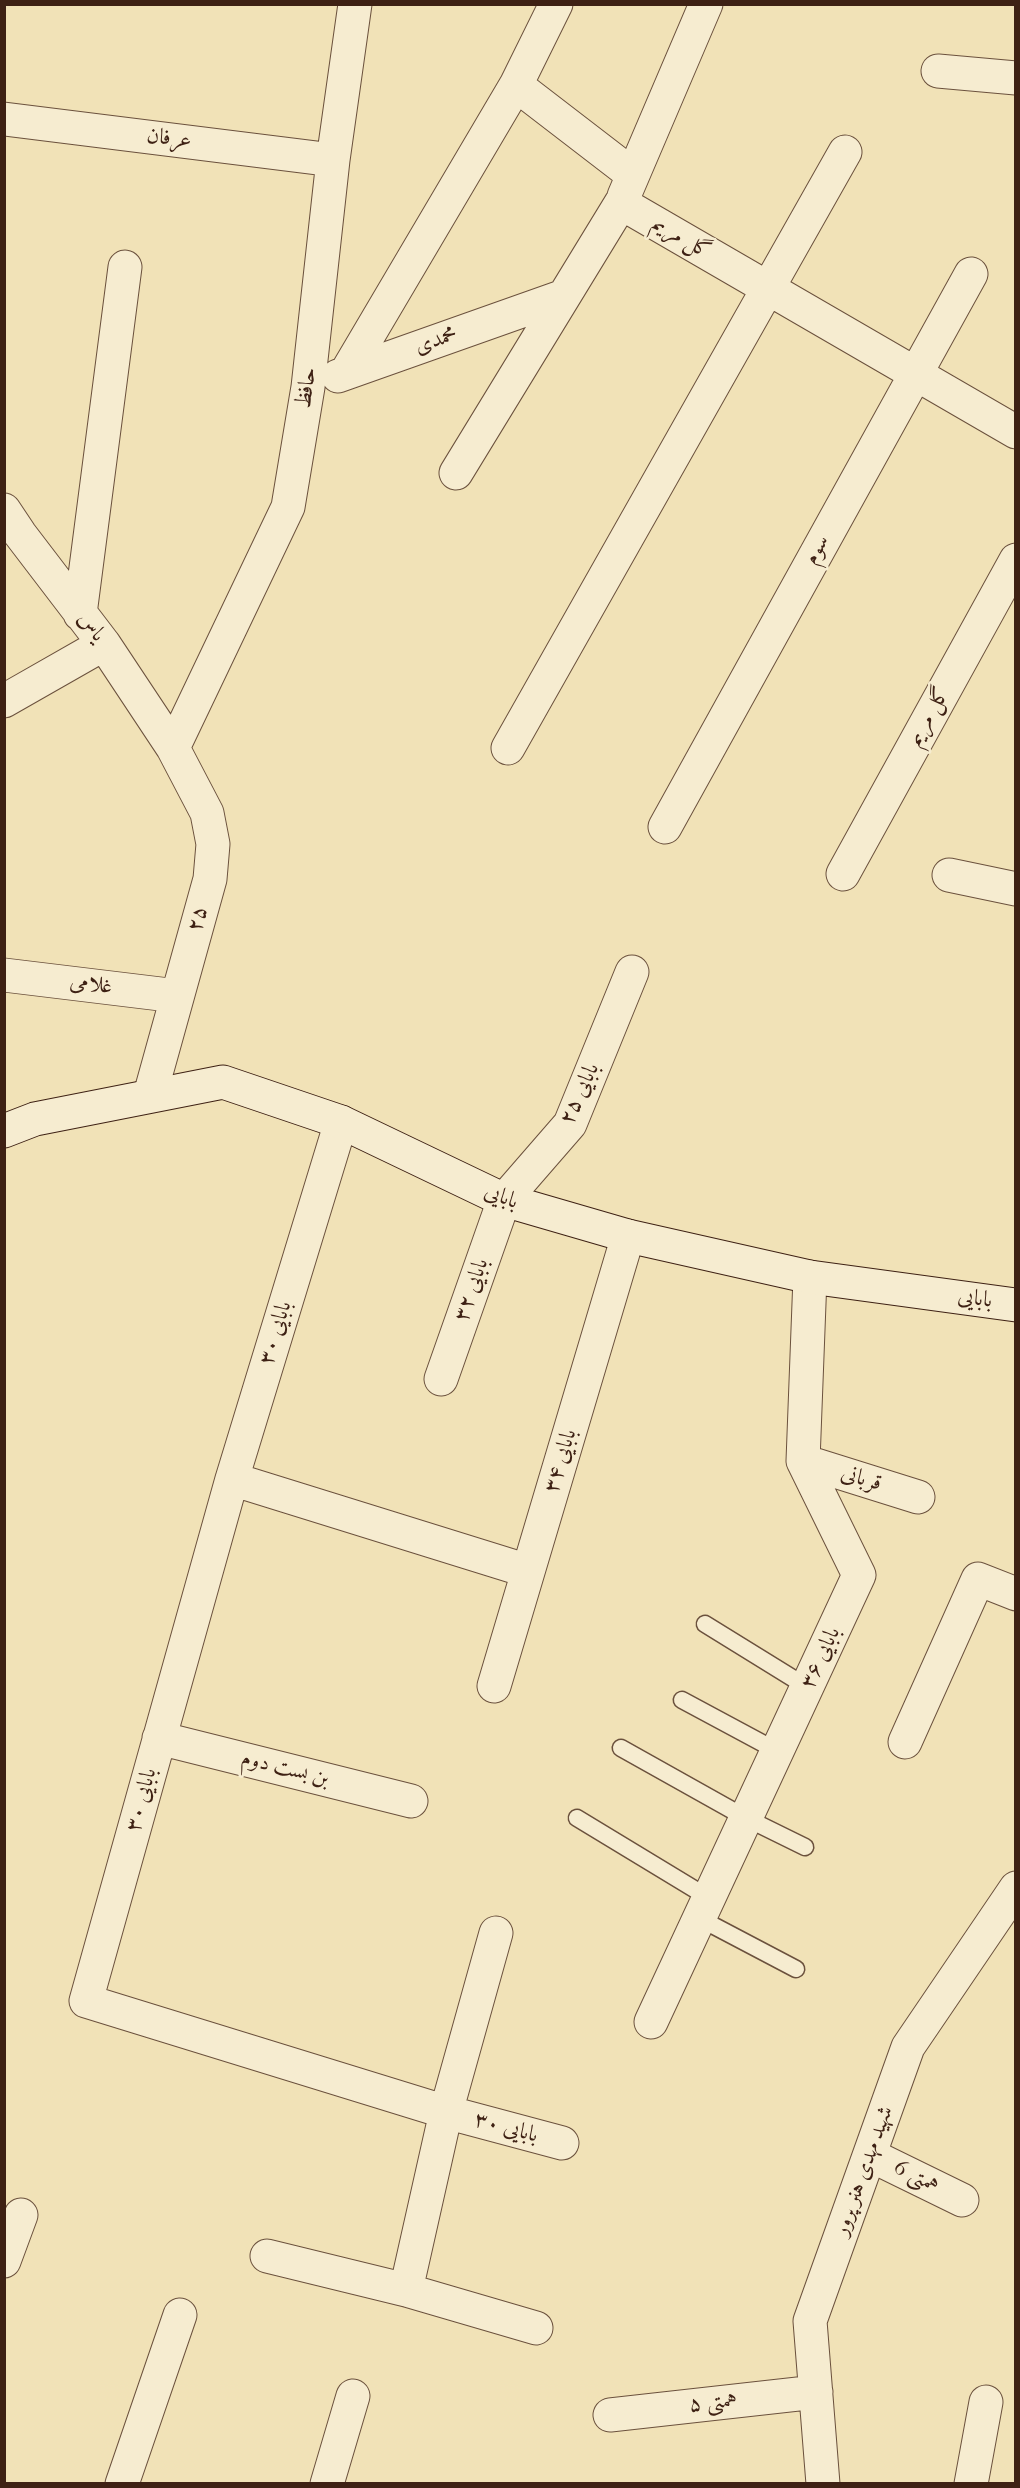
<!DOCTYPE html>
<meta charset="utf-8">
<style>
body{margin:0}
#map{position:relative;width:1020px;height:2488px;overflow:hidden;background:#f1e2b7;font-family:"IM FELL French Canon",serif}
canvas{display:block}
.frame{position:absolute;inset:0;border:6px solid #3e2114;pointer-events:none}
</style>
<div id="map">
<canvas width="1020" height="2488"></canvas>
<div class="frame"></div>
</div>
<script>
const c = document.querySelector('canvas').getContext('2d');
c.lineJoin = 'round';
function stroke(path, color, width, dash) { c.strokeStyle = color; c.lineWidth = width; c.lineCap = dash ? 'butt' : 'round'; c.setLineDash(dash || []); c.stroke(path); }
function label(font, color, halo, rows, align = 'center') {
  c.font = font + ' "IM FELL French Canon",Amiri,serif'; c.lineWidth = 5; c.setLineDash([]); c.textBaseline = 'middle'; c.strokeStyle = halo; c.fillStyle = color; for (const [text, x, y, turn = 0] of rows) {
    c.save(); c.translate(x, y); c.rotate((+turn || 0) * Math.PI / 180); c.textAlign = isNaN(turn) ? turn : align; if (halo) c.strokeText(text, 0, 0); c.fillText(text, 0, 0); c.restore();
  }
}
const lane = new Path2D(`
 M705,1624L807,1687
 M682,1700L777,1751
 M621,1748L746,1818L805,1847
 M577,1818L709,1898
 M699,1918L796,1969`);
const street = new Path2D(`
 M556,4L516,85L633,175
 M938,71L1016,78
 M4,119L333,160
 M624,196L706,4
 M346,373L516,85
 M338,376L564,296
 M456,473L621,203L1016,432
 M4,510L20,534L104,644L173,748L207,813L213,844L210,879L150,1095
 M80,614L125,267
 M4,701L104,644
 M173,748L288,507L308,387L333,160L355,4
 M508,748L845,152
 M665,827L971,274
 M843,874L1016,560
 M949,875L1016,889
 M4,975L177,996
 M341,1122L232,1479L86,2001L446,2112L562,2143
 M441,1379L504,1200L570,1124L632,972
 M803,1461L918,1497
 M232,1479L528,1571
 M494,1686L628,1236
 M159,1738L411,1801
 M905,1742L978,1579L1016,1594
 M651,2022L859,1575L803,1461L810,1277
 M870,2155L962,2200
 M267,2256L406,2290L446,2112L496,1933
 M4,2261L21,2215
 M406,2290L536,2328
 M610,2415L816,2392
 M122,2484L180,2315
 M327,2484L353,2396
 M823,2484L810,2321L908,2047L1016,1888
 M971,2484L986,2402`);
const secondary = new Path2D(`
 M4,1131L35,1119L223,1082L341,1122L504,1200L628,1236L810,1277L1016,1305`);
const streetNames = [
 ["عرفان",169,139,7],
 ["گل مریم",681,238,30],
 ["محمدی",436,341,-20],
 ["حافظ",307,388,-82],
 ["سوم",817,550,-61],
 ["یاس",91,627,52],
 ["گل مریم",929,717,-61],
 ["۲۵",198,919,-75],
 ["غلامی",91,985,7],
 ["بابایی ۲۵",580,1094,-65],
 ["بابایی",501,1197,21],
 ["بابایی ۳۲",472,1290,-71],
 ["بابایی",975,1299,8],
 ["بابایی ۳۰",276,1333,-73],
 ["بابایی ۳۴",561,1461,-73],
 ["قربانی",861,1479,17],
 ["بابایی ۳۶",821,1658,-65],
 ["بن بست دوم",285,1769,14],
 ["بابایی ۳۰",142,1800,-75],
 ["بابایی ۳۰",506,2128,15],
 ["شهید مهدی هنر پرور",864,2171,-70],
 ["همتی 6",916,2177,26],
 ["همتی ۵",713,2403,-6]
];
stroke(lane, '#6b513d', 19);
stroke(street, '#6b513d', 35);
stroke(secondary, '#3e2114', 35);
stroke(lane, '#f6ecd0', 16);
stroke(street, '#f6ecd0', 33);
stroke(secondary, '#f6ecd0', 33);
label('22px', '#3e2114', '#f6ecd0', streetNames);
</script>
